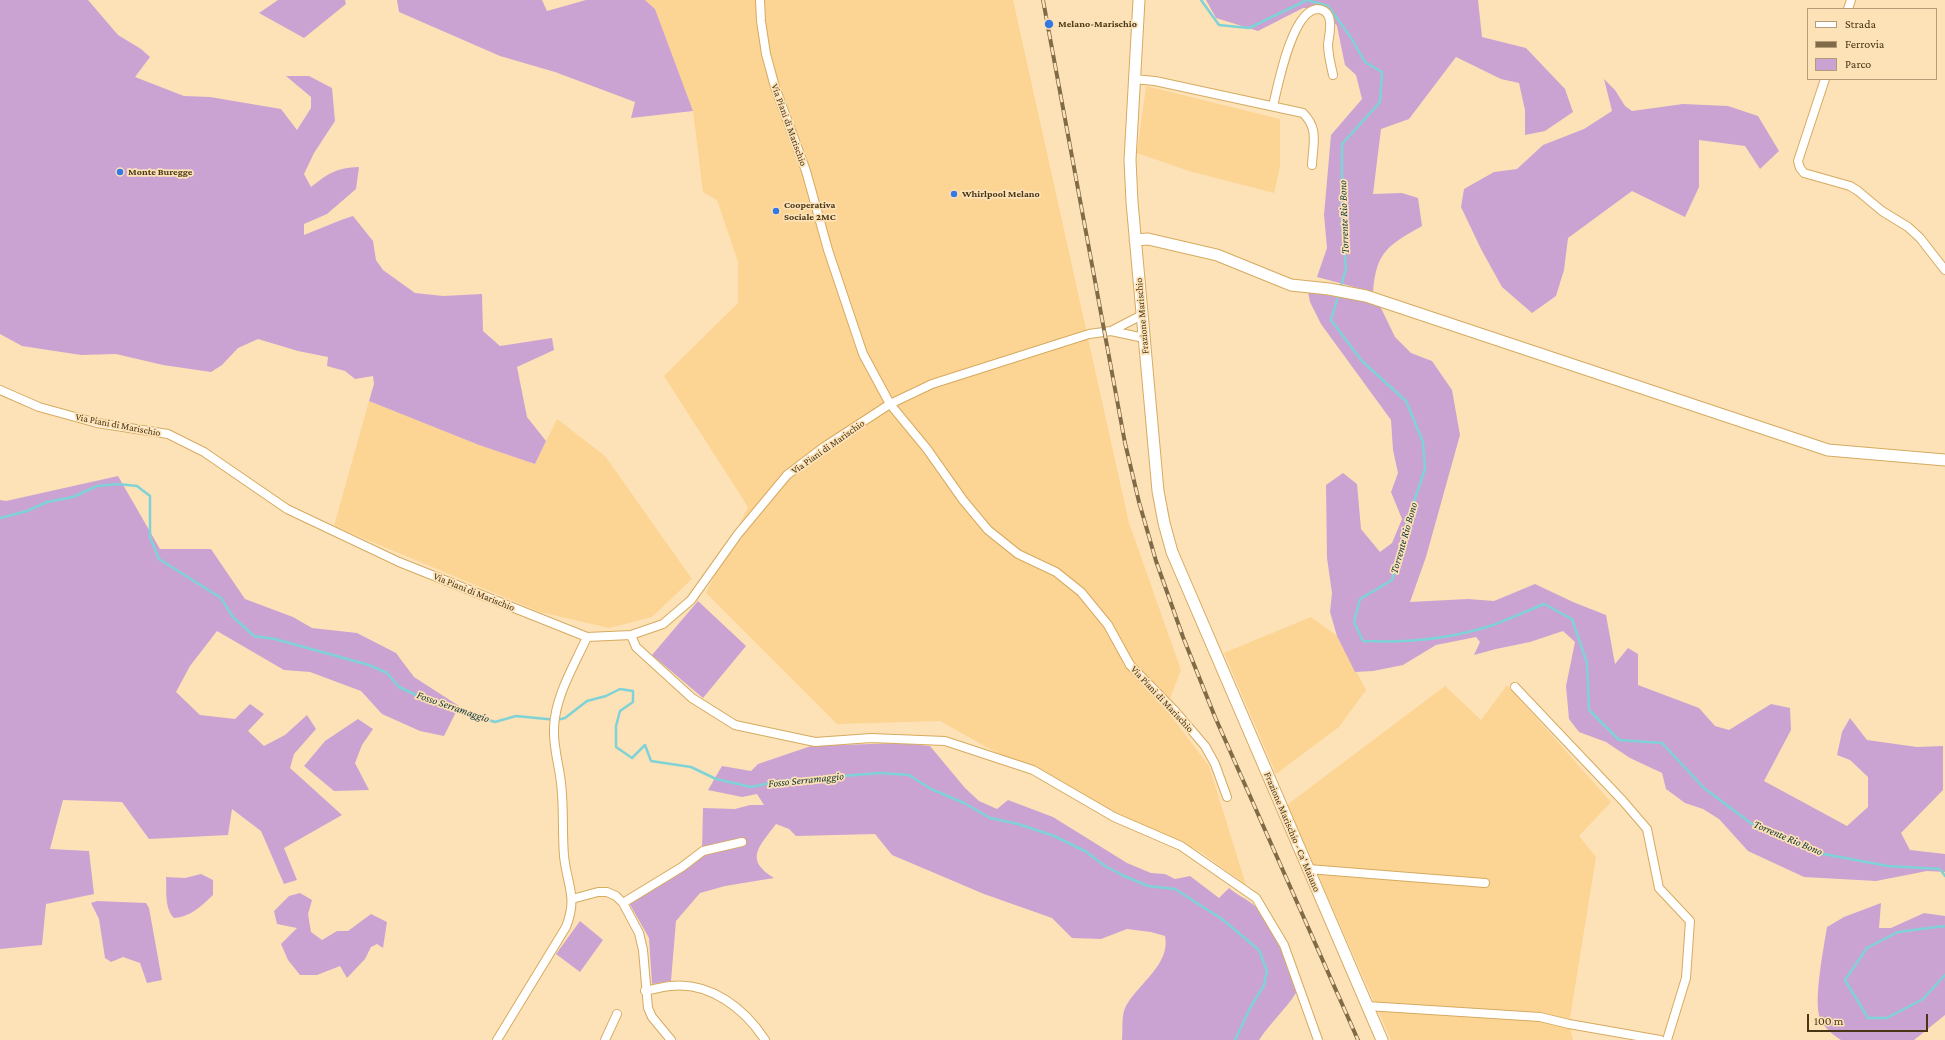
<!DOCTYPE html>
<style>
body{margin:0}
#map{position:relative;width:1945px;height:1040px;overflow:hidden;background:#fde2b7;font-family:"Crimson Pro",serif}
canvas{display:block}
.legend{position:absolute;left:1807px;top:8px;width:130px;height:72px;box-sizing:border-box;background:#fde2b7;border:1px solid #b49d76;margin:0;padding:5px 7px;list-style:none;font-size:12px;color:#473515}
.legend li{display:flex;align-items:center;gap:8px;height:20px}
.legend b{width:20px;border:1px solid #b49d76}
.scale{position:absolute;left:1807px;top:1014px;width:121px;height:18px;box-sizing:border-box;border:2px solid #473515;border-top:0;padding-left:5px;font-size:12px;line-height:14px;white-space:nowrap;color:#473515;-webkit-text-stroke:3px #fde2b7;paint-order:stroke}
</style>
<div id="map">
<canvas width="1945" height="1040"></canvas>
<ul class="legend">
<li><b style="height:5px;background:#fff"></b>Strada</li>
<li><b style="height:5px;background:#806b48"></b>Ferrovia</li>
<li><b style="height:11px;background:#caa3d3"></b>Parco</li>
</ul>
<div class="scale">100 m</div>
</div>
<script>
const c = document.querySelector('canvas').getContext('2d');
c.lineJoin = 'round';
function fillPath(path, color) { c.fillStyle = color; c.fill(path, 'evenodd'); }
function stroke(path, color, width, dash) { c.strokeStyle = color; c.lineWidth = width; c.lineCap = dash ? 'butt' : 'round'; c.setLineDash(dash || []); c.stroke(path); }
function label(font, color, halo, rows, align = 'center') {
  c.font = font + ' "Crimson Pro",serif'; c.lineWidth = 3.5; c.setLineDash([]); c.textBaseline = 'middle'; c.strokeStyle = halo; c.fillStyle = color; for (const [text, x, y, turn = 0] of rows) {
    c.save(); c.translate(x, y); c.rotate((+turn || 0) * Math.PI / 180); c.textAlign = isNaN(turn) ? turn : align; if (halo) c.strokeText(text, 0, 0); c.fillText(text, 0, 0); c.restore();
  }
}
const built = new Path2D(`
 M645,0H1013L1129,523L1181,670L1166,709L1209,766L1246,885L1201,852L1049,782L940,721L837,724L706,593L748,507L664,376L738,303V262L717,200L703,192L693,111L655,9Z
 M1146,86L1280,119V166L1274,193L1189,171L1137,153Z
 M369,401L479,445L535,464L557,419L605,456L692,579L652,617L609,628L540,612L334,526Z
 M1311,617L1337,636L1366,690L1339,727L1276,774L1224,653Z
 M1507,685L1611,802L1579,836L1596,857L1569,1024L1573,1040H1391L1287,805L1445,686L1481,720Z`);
const green = new Path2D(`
 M0,0H88L118,35L141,49L150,57L135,77L184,96L210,97L281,109L297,130L311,108V97L286,76H309L332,88L335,121L314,153L304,174L311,187C329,173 336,168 359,167L356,189L327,214L304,224V235L341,220L353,216L373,241L376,260L383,270L415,293L443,296L482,294L483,331L500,346L552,338L554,350L517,367L527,417L546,441L535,464L479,445L369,401L374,384L373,376L355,379L345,371L327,366L328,357L298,351L258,339L238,348L222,365L211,372L163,365L116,354L81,355L22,346L0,334Z
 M278,0H345L346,4L304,38L259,13Z
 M397,0H542L547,11L586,0H645L655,9L693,111L631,118L635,102L555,72L500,56L399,12Z
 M1206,0H1478L1482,37L1526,48L1565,89L1573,112L1545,131L1525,135V110L1519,83L1501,79L1456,57L1409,119L1381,129L1373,194L1402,193L1418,198L1422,226C1388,245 1376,252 1373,292L1317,277L1327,248L1324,215L1331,135L1362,99L1356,75L1345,65L1337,26L1324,8H1303L1258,31L1216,18Z
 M1604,79L1615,90L1625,106L1632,111L1683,104L1728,106L1758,116L1779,151L1760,169L1745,146L1699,140V187L1685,217L1632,191L1568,238L1564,270L1556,296L1532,313L1502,287L1481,249L1461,207L1464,189L1494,172L1517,169L1543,145L1584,129L1612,111Z
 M1308,292L1359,300L1380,306L1395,337L1411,353L1432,361L1452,390L1460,435L1426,557L1410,602L1468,599L1494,601L1535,584L1573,602L1606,615L1615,664L1628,648L1638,654V685L1699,708L1715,726L1729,730L1771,704L1790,708L1791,730L1764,781L1847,826L1868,807V777L1850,760L1837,755L1842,732L1850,718L1867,740L1917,747L1943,746V790L1901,833L1910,850L1945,854V872L1927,871L1876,881L1804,877L1748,851L1719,819L1703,809L1685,803L1666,789L1662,773L1630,758L1606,742L1579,732L1569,719L1566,686L1575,642L1563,631L1530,642L1496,649L1474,655L1480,642L1476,637L1436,645L1403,665L1373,671L1355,672L1337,636L1330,612L1332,593L1327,558L1326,485L1343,473L1357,484L1361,529L1380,552L1392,543L1402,519L1391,492L1398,473L1393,450L1391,420L1321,324L1310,302Z
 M118,476L160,549H211L245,599L293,617L312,628L357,633L396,653L414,677L459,706L444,736L420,731L382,714L361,691L310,672L284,670L217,631L190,666L176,692L200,715L235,719L250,704L264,714L248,731L264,746L285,735L307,715L316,729L294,754L290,768L342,815L284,848L297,880L284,884L261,831L232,809L228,835L149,839L122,802L63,800L50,849L89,851L94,894L46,904L42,945L0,949V500L6,501Z
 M698,601L746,646L703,698L652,655Z
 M358,719L373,729L362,745L355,763L369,790L334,791L304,766L325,741Z
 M900,743L930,746L965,788L979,801L997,809L1008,800L1053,817L1127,863L1151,873L1165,874L1175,879L1190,876L1219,898L1229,888C1237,895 1247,899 1255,906C1278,927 1291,963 1296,993C1285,1010 1270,1023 1259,1040H1122C1123,1031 1121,1014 1126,1006C1138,984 1171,964 1165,936L1151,932L1127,929L1101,939L1072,938L1052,918L984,894L892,855L875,834L796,836L789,829L776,824C760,846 743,859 774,878L725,886L700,893L676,921L671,981L652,984L649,938L628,901L702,851L703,808L735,809L750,805H764L757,794L742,797L708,790L722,766L751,771L758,764L811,746Z
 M201,874L213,880V895C202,906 190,917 174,918C164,908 167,890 166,877L185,878Z
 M300,893L312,900L308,914L311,932L322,940L337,931H348L371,914L387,922L383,948L377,944L371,947L365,959L347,978L340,966L317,975H300L288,960L281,944L297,928L277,924L274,911L289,896Z
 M97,901L146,903L149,908L162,980L147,983L140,963L123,957L111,962L105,958L99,919L91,903Z
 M1881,903L1879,928H1891L1924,913L1945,916V1015L1914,1040H1841C1833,1035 1824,1028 1820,1018C1813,1002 1824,946 1827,927L1844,917Z
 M580,921L603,940L580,972L556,954Z`);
const stream = new Path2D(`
 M1201,0L1219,25L1249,28L1307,0L1328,6L1350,36L1365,62L1382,72L1380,102L1342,144V223L1346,269L1340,289
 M1339,293L1331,320L1362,361L1406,401L1423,442L1425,469L1407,522L1392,580L1360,599L1354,622L1363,641C1407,643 1451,639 1493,625C1510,619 1527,611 1544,604L1572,619L1587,663L1589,710L1619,740L1662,743L1704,788L1752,824L1818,853L1888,866L1940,869L1945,876
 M0,518L27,511L47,502L73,497L97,486L118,484L137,486L150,496V537L159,559L221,598L233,617L254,636L275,639L369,665L387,673L399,687L427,700L495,722L516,716L557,720L565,718L587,701L606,696L620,689L633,691V702L620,711L616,726V747L632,758L645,745L651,761L691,767L716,779L751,787L780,781L880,773L909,775L931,789L964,803L990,818L1018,824L1054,836L1085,851L1105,866L1122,875L1148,886L1175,889L1222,919L1259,950L1267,971L1264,985L1250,1008L1235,1040
 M1945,926L1898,932L1867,948L1845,980L1868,1018H1887L1923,999L1945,975`);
const street = new Path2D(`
 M760,0L761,21L766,54L775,87L806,171L828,250L863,354L890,404L927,449L963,500L988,530L1018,554L1056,572L1081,592L1108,625L1130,665L1175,711L1205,746L1215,764L1227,797
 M1848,9L1851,0
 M1134,79L1155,81L1303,113C1319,129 1313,143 1312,165
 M1825,79L1798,161L1800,168L1804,173L1850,186L1858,191L1882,211L1908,227L1920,238L1945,270
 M1273,106C1278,85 1292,11 1317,9C1323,9 1327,12 1329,17C1332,25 1329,36 1328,44C1328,55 1331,65 1333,75
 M1111,331L1142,315
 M0,390L39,407L97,423L168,434L204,452L287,509L399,562L587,637L631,635L663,624L691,600L738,534L787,475L824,447L890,404L932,384L1089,334L1111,331L1144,338
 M631,635L636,647L692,698L735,725L815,742L871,738L945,741L1033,770L1114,817L1181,846L1256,898L1284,945L1318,1040
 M1515,687L1623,801L1647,829L1659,888L1690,921L1686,978L1667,1040
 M1308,869L1485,883
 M572,899L598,892H607L616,896L623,903L639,933L643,950L648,1008L652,1017L671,1040
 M623,903L682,867L703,851L742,842
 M645,991C654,989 662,987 670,986C710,981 745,1009 765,1040
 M1367,1006L1540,1017L1569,1024L1660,1040
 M497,1040L566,927C578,897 567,885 564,856C562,831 564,807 561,783C559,764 553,747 554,728C555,696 574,666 587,637
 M605,1040L617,1014`);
const secondary = new Path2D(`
 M1139,0L1130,160L1132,202L1158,491L1164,523L1172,552L1382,1040
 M1135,240L1148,239L1217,255L1291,285L1329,289L1366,296L1828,450L1945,460`);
const rail = new Path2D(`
 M1043,0L1125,443L1139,502L1156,561L1183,637L1215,717L1358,1040`);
const markers = [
 [1049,24,5,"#3378e5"],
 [120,172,4,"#3378e5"],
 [954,194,4,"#3378e5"],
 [776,211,4,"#3378e5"]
];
const poiNames = [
 ["Melano-Marischio",1058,24],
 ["Monte Buregge",128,172],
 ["Whirlpool Melano",962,194],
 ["Cooperativa",784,205],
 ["Sociale 2MC",784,217]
];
const streetNames = [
 ["Via Piani di Marischio",789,125,70],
 ["Frazione Marischio",1142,316,-95],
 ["Via Piani di Marischio",118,425,11],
 ["Via Piani di Marischio",828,447,-35],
 ["Via Piani di Marischio",474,592,22],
 ["Via Piani di Marischio",1162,699,47],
 ["Frazione Marischio - Ca' Maiano",1292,832,67]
];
const waterNames = [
 ["Torrente Rio Bono",1344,217,-92],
 ["Torrente Rio Bono",1404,538,-74],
 ["Fosso Serramaggio",453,707,19],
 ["Fosso Serramaggio",806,780,-6],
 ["Torrente Rio Bono",1788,838,23]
];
fillPath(built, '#fcd493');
fillPath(green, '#caa3d3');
stroke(stream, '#7fd2d6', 2.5);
stroke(street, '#d6aa5f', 10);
stroke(secondary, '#d6aa5f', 13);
stroke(street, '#fff', 8);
stroke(secondary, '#fff', 11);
stroke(rail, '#806b48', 4);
stroke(rail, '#fde2b7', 2.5, [8]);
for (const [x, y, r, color] of markers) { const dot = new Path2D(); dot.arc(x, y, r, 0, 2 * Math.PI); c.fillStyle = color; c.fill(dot); stroke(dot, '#fde2b7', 1.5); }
label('bold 10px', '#473515', '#fde2b7', poiNames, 'left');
label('10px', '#473515', '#fde2b7', streetNames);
label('italic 11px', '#083335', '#fde2b7', waterNames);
</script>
